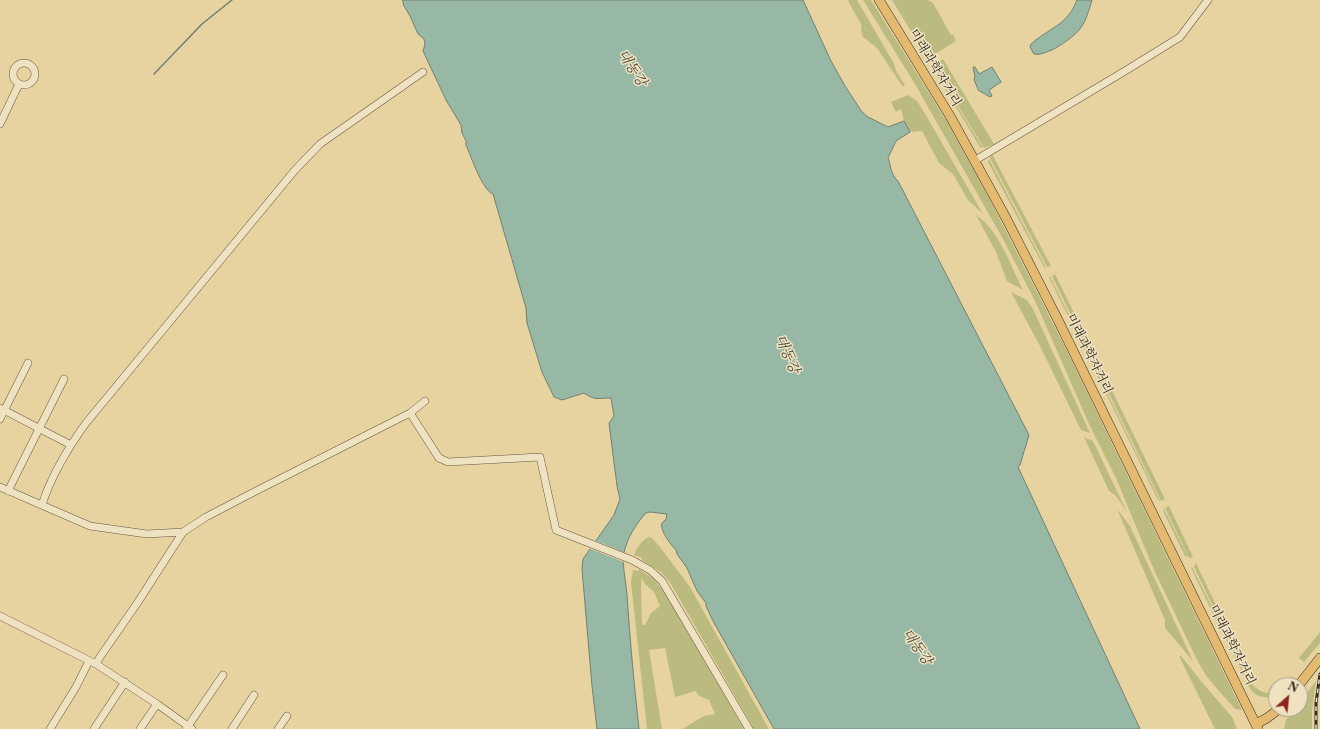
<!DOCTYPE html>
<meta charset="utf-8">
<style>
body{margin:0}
#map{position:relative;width:1320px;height:729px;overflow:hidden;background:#e7d3a0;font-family:"Libre Caslon Text",serif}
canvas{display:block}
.north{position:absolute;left:1268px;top:677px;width:40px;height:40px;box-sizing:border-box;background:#efe2c1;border:1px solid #a59983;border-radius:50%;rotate:27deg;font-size:11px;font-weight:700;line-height:16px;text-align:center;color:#372c25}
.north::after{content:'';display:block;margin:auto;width:14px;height:18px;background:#8f2418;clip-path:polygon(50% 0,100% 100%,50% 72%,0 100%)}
</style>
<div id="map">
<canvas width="1320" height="729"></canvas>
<div class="north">N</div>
</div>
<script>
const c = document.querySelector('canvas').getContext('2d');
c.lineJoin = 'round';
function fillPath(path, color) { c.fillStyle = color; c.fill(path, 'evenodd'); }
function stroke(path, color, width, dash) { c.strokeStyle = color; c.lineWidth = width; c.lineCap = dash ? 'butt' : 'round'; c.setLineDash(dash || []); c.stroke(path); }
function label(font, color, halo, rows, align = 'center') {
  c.font = font + ' "Libre Caslon Text","Noto Serif KR",serif'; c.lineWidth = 3; c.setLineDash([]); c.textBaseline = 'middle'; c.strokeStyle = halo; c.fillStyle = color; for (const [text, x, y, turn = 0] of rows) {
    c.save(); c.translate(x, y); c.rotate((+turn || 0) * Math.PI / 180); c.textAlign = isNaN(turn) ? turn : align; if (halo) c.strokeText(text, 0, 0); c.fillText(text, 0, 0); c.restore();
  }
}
const green = new Path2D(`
 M849,0H857L893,62L897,73L905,85L903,87L877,48L862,36L861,24L848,1Z
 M863,0H871L946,120L990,200L1064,345L1242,710L1235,709L1219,691L1207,677L1198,662L1154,570L1116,478L1089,424L1036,303L1003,239L915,84Z
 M892,0H928L933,3L951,35L953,34L956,41L932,56H926Z
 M943,59L994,144L984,148L935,68L938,62Z
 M933,67L983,148L980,147L933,69Z
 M908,95L917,101L927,117L983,214L968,200L953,174L939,163L922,131L910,132L904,121L901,109L896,112L891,102Z
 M992,154L1051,266L1047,267L990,158Z
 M989,159L1046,268L1044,267L988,162Z
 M976,215C1000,231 1010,265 1023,290L1007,281L996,252Z
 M1055,274L1165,499L1161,501L1052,276Z
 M1050,276L1160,501L1158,500L1049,277Z
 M1011,292L1027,300L1033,309L1090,433L1081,430L1040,346Z
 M1084,437L1093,441L1127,512L1116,496L1109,491Z
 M1169,506L1193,557L1189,558L1165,508Z
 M1117,509L1130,526L1193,661L1165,628V620Z
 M1164,509L1188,557L1185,556L1163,511Z
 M649,537L652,538L660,547L690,587L769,729H754L671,584L661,572L642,560V558L634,555C637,547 642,540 649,537Z
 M1196,563L1225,624L1222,625L1194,567Z
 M1192,567L1221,625L1219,626L1191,568Z
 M639,569L654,579L666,594L744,729H682L704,716L715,714L709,700L699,696L696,691L675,697L665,648L649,650L662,729H647L631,582L633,570L638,571ZM642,578L645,584L654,592L660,606L651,613L645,625H642L641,585Z
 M1229,632L1252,680L1250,681L1227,633Z
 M1320,632V643L1304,662L1299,658Z
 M1225,634L1249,683L1248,684L1224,635Z
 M1180,655L1206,687L1232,717L1237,729H1215L1180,658Z
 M1316,681L1312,711V729H1284L1286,720L1295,709H1300V702Z
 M1252,684C1258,691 1267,695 1276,693V696C1264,699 1254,697 1248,685Z`);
const water = new Path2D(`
 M403,0H803L831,61L845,86L862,112L868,117L888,127L904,121L910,132L896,141L888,158C891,166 891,175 898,181L1029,435L1020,465L1018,467L1140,729H774L713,621L706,606V603L697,591L687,568L677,554L676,550C672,546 659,530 662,523C662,523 666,519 666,519L667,514L650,512L646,513C636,524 627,538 624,553C622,567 626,581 627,595C630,640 634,684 639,729H597L592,686L582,569L583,559L614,515L620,499L617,486L609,423L614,416L611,398C599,398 595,401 584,393L562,400L554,397L542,372L527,323L526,308L493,194C482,190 471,156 466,145V141L462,133L461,125L446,100L423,51L425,44L424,39L418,34L410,16L404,6Z
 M1077,0H1092C1089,10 1086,21 1080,29C1073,38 1046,57 1034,54L1030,47L1031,44C1049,28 1068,25 1077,0Z
 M975,67L979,74L992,67L1001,82L989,90L992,96L990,97L978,90V89L974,80L975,76L973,68Z`);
const pier = new Path2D(`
 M594,540L626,553V563L588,548Z`);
const stream = new Path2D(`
 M154,74L202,24L232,0`);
const minor = new Path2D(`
 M13 74a11 11 0 1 1 22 0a11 11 0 1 1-22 0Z
 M0,124L19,84
 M974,161L1125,71L1180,37L1208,0
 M0,408L71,445
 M410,413L439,458L448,462L540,457L556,530L632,560L650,570L662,581L749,729
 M0,419L28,363
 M0,487L90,526L147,534L183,532
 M8,491L64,379
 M42,505C51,476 68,448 86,423L295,170L320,144L423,72
 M0,616L96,664L157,704L192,729
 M96,664L100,657L138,602L183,532L206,517L252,493L410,413L425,401
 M50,729L76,687L89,661
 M94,729L125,682
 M140,729L157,704
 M186,729L223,675
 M232,729L254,695
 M278,729L287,716`);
const major = new Path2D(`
 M879,0L950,116L1006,218L1058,320L1258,729
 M1299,685L1320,658
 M1256,724L1267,718L1279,709`);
const rail = new Path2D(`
 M1316,729V703L1320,674`);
const streetNames = [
 ["미래과학자거리",935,68,59],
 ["미래과학자거리",1089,354,64],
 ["미래과학자거리",1232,645,64]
];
const waterNames = [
 ["대동강",632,68,57],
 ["대동강",787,354,67],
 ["대동강",917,647,55]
];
fillPath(green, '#bbbb80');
fillPath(water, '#97b8a5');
stroke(water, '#718072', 1);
fillPath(pier, '#e7d3a0');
stroke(stream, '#718072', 1.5);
stroke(minor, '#635644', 8);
stroke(major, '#372c25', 10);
stroke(minor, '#efe2c1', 7);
stroke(major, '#e4ba70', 9);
stroke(rail, '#372c25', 3);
stroke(rail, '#efe2c1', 1.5, [4.5]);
label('13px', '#372c25', '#efe2c1', streetNames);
label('italic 14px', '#4a483f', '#efe2c1', waterNames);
</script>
